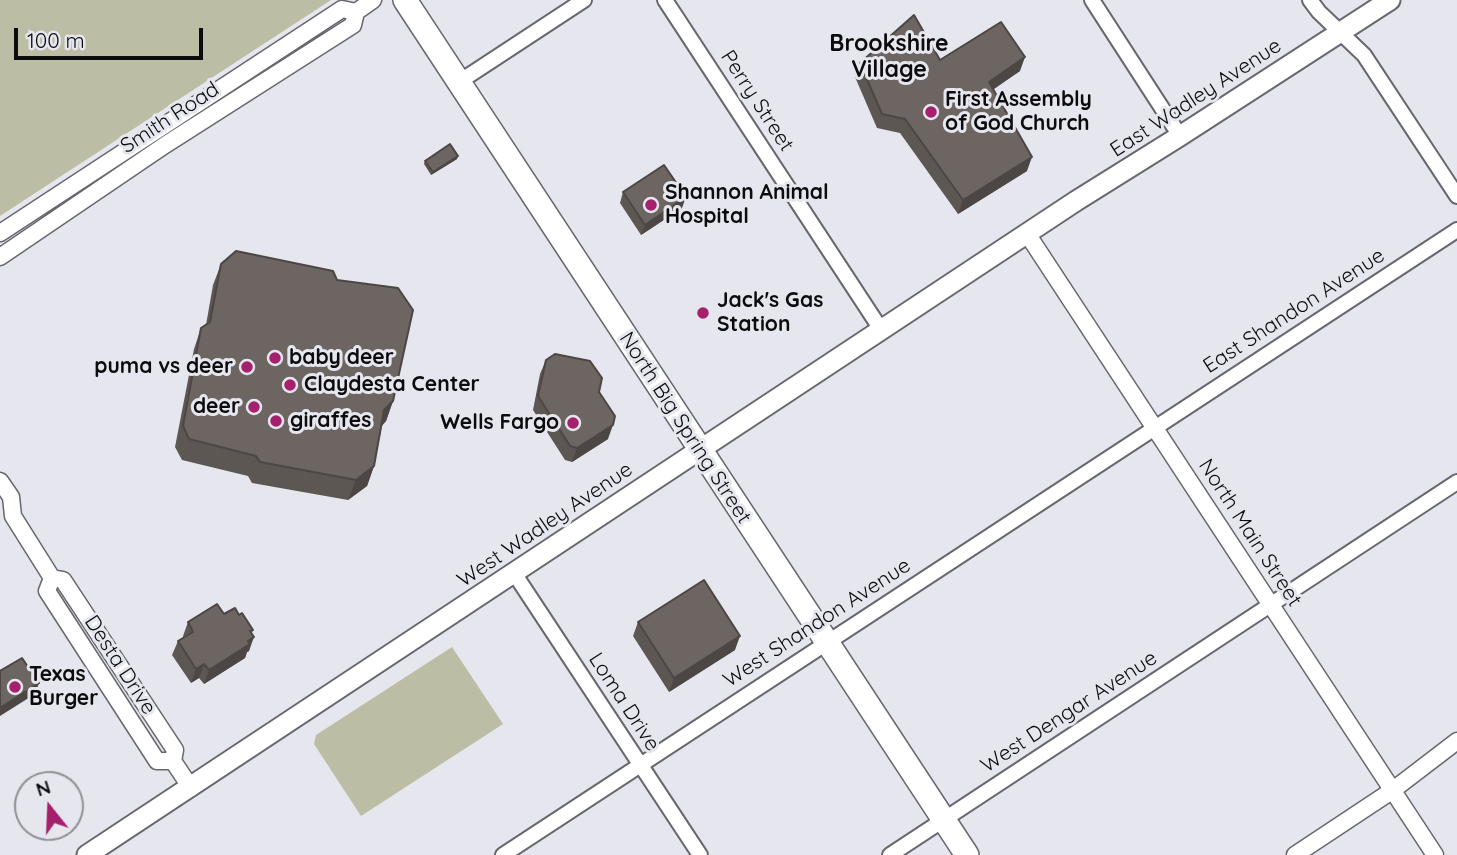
<!DOCTYPE html>
<style>
body{margin:0}
#map{position:relative;width:1457px;height:855px;overflow:hidden;background:#e6e7ee;font-family:Quicksand,sans-serif}
canvas{display:block}
.north{position:absolute;left:14px;top:771px;width:70px;height:70px;box-sizing:border-box;background:#e6e7ee;border:2px solid #8f8f95;border-radius:50%;rotate:342deg;font-size:19px;font-weight:700;line-height:28px;text-align:center;color:#0c0c0f}
.north::after{content:'';display:block;margin:auto;width:24px;height:32px;background:#a6216d;clip-path:polygon(50% 0,100% 100%,50% 72%,0 100%)}
.scale{position:absolute;left:14px;top:28px;width:189px;height:32px;box-sizing:border-box;border:4px solid #0c0c0f;border-top:0;padding-left:9px;font-size:21px;line-height:24px;white-space:nowrap;color:#0c0c0f;-webkit-text-stroke:5px #e6e7ee;paint-order:stroke}
</style>
<div id="map">
<canvas width="1457" height="855"></canvas>
<div class="north">N</div>
<div class="scale">100 m</div>
</div>
<script>
const c = document.querySelector('canvas').getContext('2d');
c.lineJoin = 'round';
function fillPath(path, color) { c.fillStyle = color; c.fill(path, 'evenodd'); }
function stroke(path, color, width, dash) { c.strokeStyle = color; c.lineWidth = width; c.lineCap = dash ? 'butt' : 'round'; c.setLineDash(dash || []); c.stroke(path); }
function label(font, color, halo, rows, align = 'center') {
  c.font = font + ' Quicksand,sans-serif'; c.lineWidth = 6; c.setLineDash([]); c.textBaseline = 'middle'; c.strokeStyle = halo; c.fillStyle = color; for (const [text, x, y, turn = 0] of rows) {
    c.save(); c.translate(x, y); c.rotate((+turn || 0) * Math.PI / 180); c.textAlign = isNaN(turn) ? turn : align; if (halo) c.strokeText(text, 0, 0); c.fillText(text, 0, 0); c.restore();
  }
}
const green = new Path2D(`
 M0,0H331L0,216Z
 M452,647L503,724L361,816L314,744L316,735Z`);
const minor = new Path2D(`
 M665,0L882,331
 M1092,0L1180,136
 M1310,0L1319,12L1364,55L1457,196
 M459,82L584,0
 M514,573L700,855
 M503,855L1457,230
 M890,855L1457,482`);
const tertiary = new Path2D(`
 M0,233L342,9L356,12
 M1028,235L1435,855
 M0,257L165,145L353,25L356,12L373,0
 M0,481L11,497L13,516L52,578
 M173,761H157L47,591L52,578L63,580L175,750L173,761L191,788
 M1295,855L1393,790L1457,741`);
const secondary = new Path2D(`
 M87,855L1076,201L1180,136L1390,0`);
const trunk = new Path2D(`
 M405,0L967,855`);
const wall = new Path2D(`
 M940,60L1020,71L993,89L1027,171L958,214L900,133L877,128L855,77L860,63Z
 M457,159L431,175L424,164L425,161Z
 M623,192L682,208L641,235L620,203Z
 M221,264L393,401L386,421L382,426L374,466L367,486L348,500L252,483L248,476L182,460L175,447L194,349L201,328L206,325L213,285Z
 M546,360L599,392L608,439L572,462L565,460L533,410L540,374Z
 M224,614L252,633L249,651L247,652L245,658L204,684L199,678L191,683L172,655L178,641L184,638L183,636L188,622Z
 M638,622L735,650L669,692L633,636Z`);
const shadedWall = new Path2D(`
 M1025,57L1020,71L984,96L989,82Z
 M458,156L457,159L431,175L433,172Z
 M1032,157L1027,171L958,214L963,200Z
 M686,197L682,208L641,235L645,225Z
 M393,401L386,421L377,430L384,410Z
 M613,425L608,439L572,462L577,448Z
 M374,466L367,486L348,500L356,480Z
 M253,630L249,640L254,637L249,651L247,652L245,658L204,684L209,670Z
 M740,636L735,650L669,692L674,678Z
 M204,664L199,678L191,683L196,669Z
 M39,683L35,694L0,716V708Z`);
const building = new Path2D(`
 M914,15L940,60L1001,22L1025,57L989,82L1032,157L963,200L905,119L882,114L860,63Z
 M450,144L458,156L433,172L425,161Z
 M664,165L686,197L645,225L623,192Z
 M236,251L333,271L337,280L398,288L413,310L393,401L384,410L374,466L356,480L260,462L256,456L189,439L183,426L201,328L210,322L221,264Z
 M555,354L590,361L602,378L599,392L615,416L613,425L577,448L570,446L538,396L546,360Z
 M704,580L740,636L674,678L638,622Z
 M217,604L224,614L235,608L239,615L242,613L253,630L250,631L254,637L248,641L250,644L209,670L204,664L196,669L178,641L193,632L188,622Z
 M22,658L39,683L0,708V671Z`);
const markers = [
 [931,112,7,"#a6216d"],
 [651,205,7,"#a6216d"],
 [703,313,7,"#a6216d"],
 [275,358,7,"#a6216d"],
 [247,367,7,"#a6216d"],
 [290,385,7,"#a6216d"],
 [254,407,7,"#a6216d"],
 [276,421,7,"#a6216d"],
 [573,423,7,"#a6216d"],
 [15,687,7,"#a6216d"]
];
const streetNames = [
 ["East Wadley Avenue",1196,98,-33],
 ["Perry Street",757,101,57],
 ["Smith Road",170,118,-33],
 ["East Shandon Avenue",1294,311,-33],
 ["North Big Spring Street",685,428,57],
 ["West Wadley Avenue",545,525,-34],
 ["North Main Street",1250,533,57],
 ["West Shandon Avenue",817,623,-33],
 ["Desta Drive",120,665,57],
 ["Loma Drive",624,702,57],
 ["West Dengar Avenue",1069,712,-33]
];
const poiNames = [
 ["First Assembly",945,100],
 ["of God Church",945,124],
 ["Shannon Animal",665,193],
 ["Hospital",665,217],
 ["Jack's Gas",717,301],
 ["Station",717,325],
 ["baby deer",289,358],
 ["puma vs deer",233,367,"right"],
 ["Claydesta Center",304,385],
 ["deer",240,407,"right"],
 ["giraffes",290,421],
 ["Wells Fargo",559,423,"right"],
 ["Texas",29,675],
 ["Burger",29,699]
];
const neighbourhoodNames = [
 ["Brookshire",889,44],
 ["Village",889,70]
];
fillPath(green, '#bbbda4');
stroke(minor, '#67686f', 18);
stroke(tertiary, '#67686f', 19);
stroke(secondary, '#67686f', 23);
stroke(trunk, '#67686f', 26);
stroke(minor, '#fff', 14);
stroke(tertiary, '#fff', 16);
stroke(secondary, '#fff', 19);
stroke(trunk, '#fff', 23);
fillPath(wall, '#5d5754');
fillPath(shadedWall, '#4c4745');
fillPath(building, '#6c6562');
stroke(building, '#4c4745', 2);
for (const [x, y, r, color] of markers) { const dot = new Path2D(); dot.arc(x, y, r, 0, 2 * Math.PI); c.fillStyle = color; c.fill(dot); stroke(dot, '#e6e7ee', 2.5); }
label('21px', '#0c0c0f', '#e6e7ee', streetNames);
label('bold 21px', '#0c0c0f', '#e6e7ee', poiNames, 'left');
label('bold 23px', '#0c0c0f', '#e6e7ee', neighbourhoodNames);
</script>
